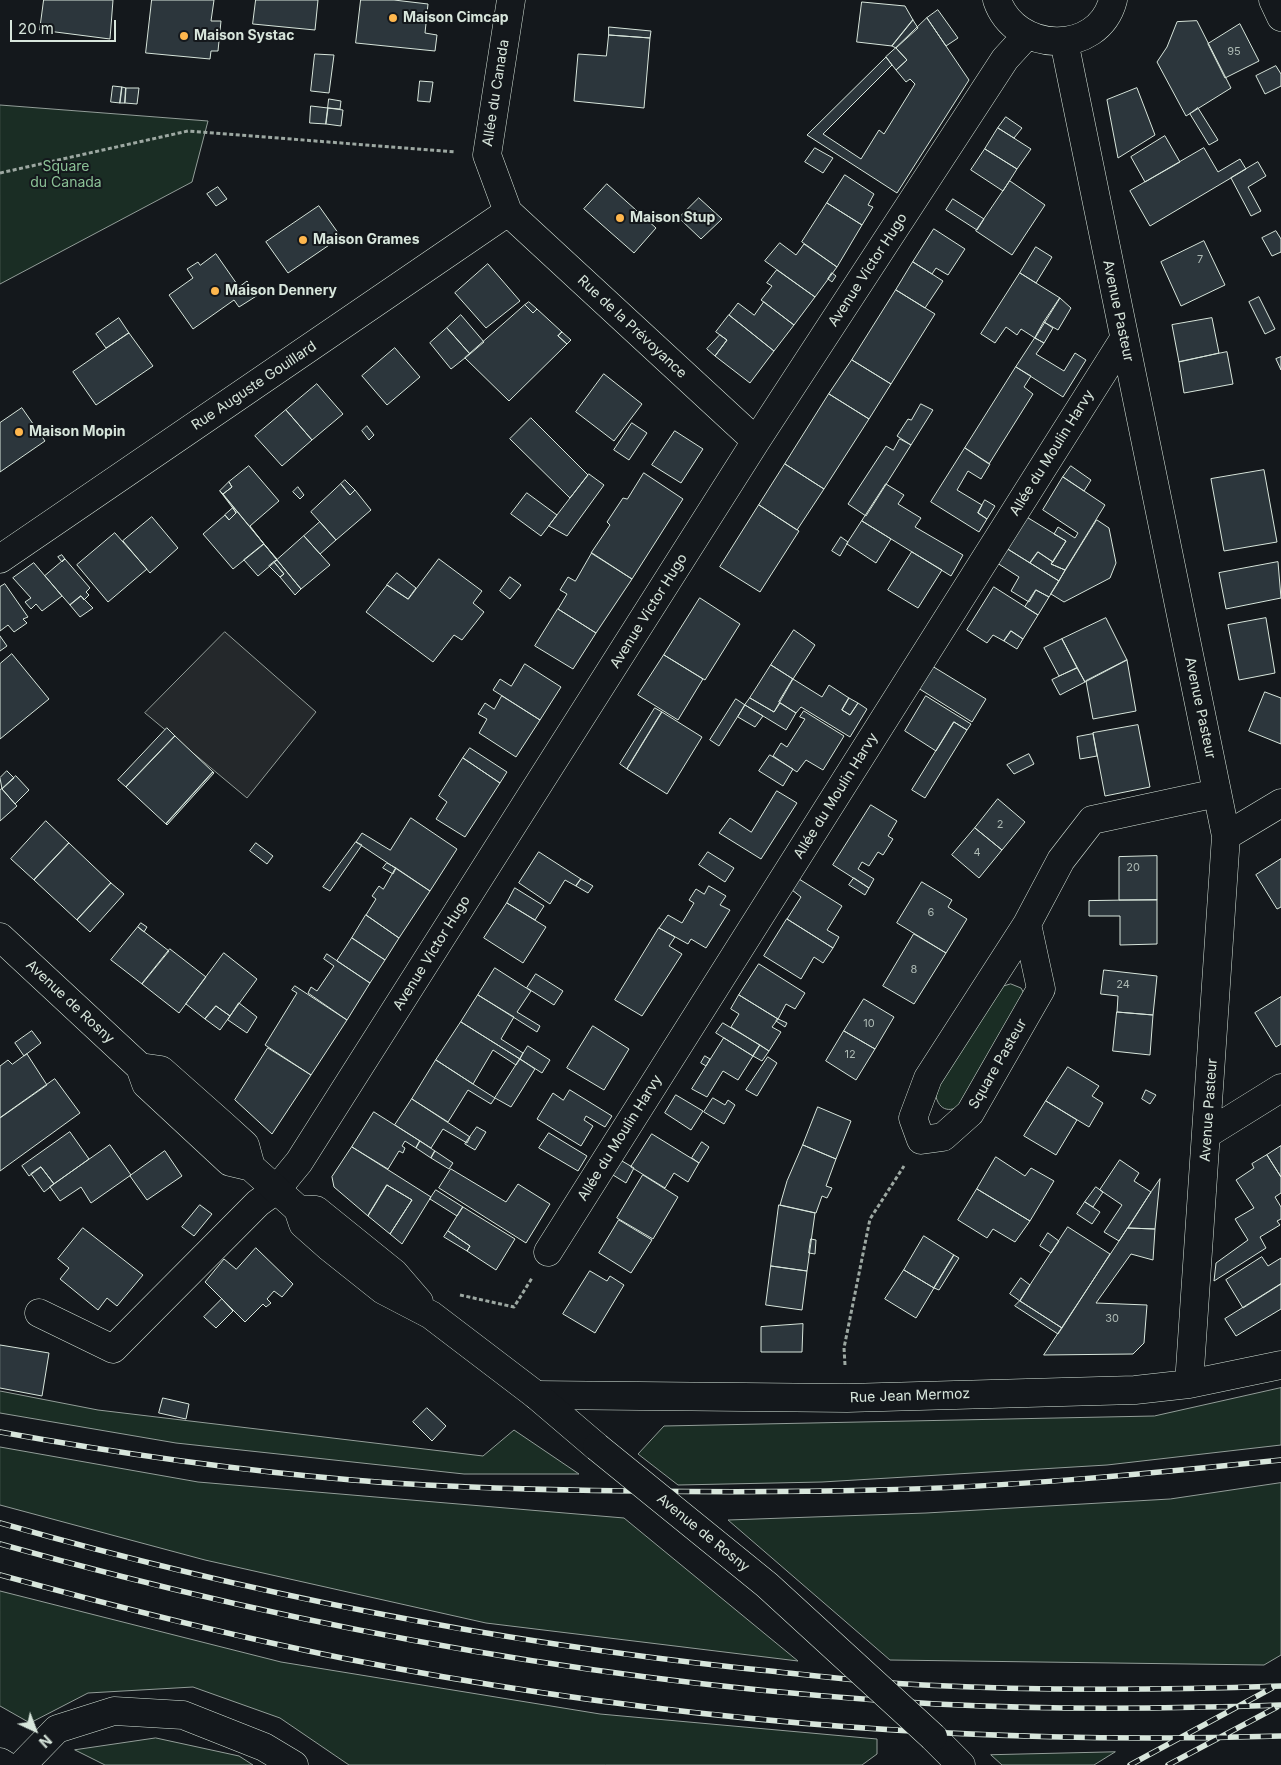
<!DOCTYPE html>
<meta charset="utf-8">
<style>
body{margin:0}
#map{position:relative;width:1281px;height:1765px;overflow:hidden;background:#14181c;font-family:Inter,sans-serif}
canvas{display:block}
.north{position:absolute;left:10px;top:1705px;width:50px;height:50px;-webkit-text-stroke:4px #14181c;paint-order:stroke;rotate:137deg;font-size:14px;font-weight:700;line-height:20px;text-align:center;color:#d8e6dc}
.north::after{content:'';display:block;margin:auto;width:18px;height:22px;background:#d8e6dc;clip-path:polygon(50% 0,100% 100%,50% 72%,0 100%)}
.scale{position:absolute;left:10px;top:20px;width:106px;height:22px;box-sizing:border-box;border:2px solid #d8e6dc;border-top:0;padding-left:6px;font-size:15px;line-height:18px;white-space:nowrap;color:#d8e6dc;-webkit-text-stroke:4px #14181c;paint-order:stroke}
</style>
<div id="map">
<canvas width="1281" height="1765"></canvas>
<div class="north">N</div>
<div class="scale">20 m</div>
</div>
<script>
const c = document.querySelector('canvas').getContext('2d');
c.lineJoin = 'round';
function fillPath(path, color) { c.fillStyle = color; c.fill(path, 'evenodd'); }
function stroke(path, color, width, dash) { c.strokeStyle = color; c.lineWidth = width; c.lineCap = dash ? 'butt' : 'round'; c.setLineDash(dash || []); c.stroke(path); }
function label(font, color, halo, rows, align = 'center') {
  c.font = font + ' Inter,sans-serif'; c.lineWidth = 4; c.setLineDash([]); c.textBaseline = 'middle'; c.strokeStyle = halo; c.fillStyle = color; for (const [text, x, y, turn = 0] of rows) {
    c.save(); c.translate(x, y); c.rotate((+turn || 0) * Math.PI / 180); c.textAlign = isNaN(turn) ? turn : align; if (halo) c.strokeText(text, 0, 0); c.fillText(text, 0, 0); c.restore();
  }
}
const green = new Path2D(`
 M0,105L208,121L192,182L0,284Z
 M1011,984L1021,988L1026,997L965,1103C954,1111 941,1114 936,1097L939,1084L1001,987Z
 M1281,1388V1445L1107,1465L822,1482L678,1485L638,1454L664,1426L1154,1416Z
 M0,1391L98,1410L483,1456L514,1430L579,1474H464L176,1443L0,1413Z
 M0,1447L198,1482L624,1518L798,1661L486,1623L205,1560L0,1505Z
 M1281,1483V1655L1264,1665L890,1660L728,1520L926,1513L1170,1499Z
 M0,1591L281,1662L600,1714L877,1739V1754L862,1765H349L280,1718L193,1687L88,1693L30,1723L0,1706Z
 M156,1738L239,1756L253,1765H105L75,1750Z
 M1115,1752L1094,1765H1002L991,1755Z`);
const parking = new Path2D(`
 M225,632L316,712L247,798L145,713Z`);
const building = new Path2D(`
 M44,0H113L110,39L40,30Z
 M152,0H214L211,21H221L218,51H211L210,59L146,53Z
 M256,0H318L315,30L253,24Z
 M361,0H394L428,4L425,33L437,35L435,51L356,43Z
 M862,2L905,6L913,20L892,46L857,42Z
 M938,10L958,38L946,46L927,18Z
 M927,18L969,80L897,193L807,135L886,57L892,65L823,134L861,159L879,130L884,134L915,84L910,79L906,82L896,70L907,60L896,48Z
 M913,20L918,28L896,48L892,46Z
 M1197,21L1231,88L1186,116L1157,62L1167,47L1177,22Z
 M1240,24L1259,61L1225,78L1208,44Z
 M609,27L651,31L650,38L609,35Z
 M609,35L650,38L644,108L574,101L578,54L606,56Z
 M896,48L907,60L896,70L886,57Z
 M315,54L334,55L329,93L311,91Z
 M1276,66L1281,74V86L1265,94L1256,76Z
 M420,81L433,82L430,102L418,101Z
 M113,86L122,87L120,103L111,102Z
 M122,87L126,88L125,103H120Z
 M126,88H139L137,104L125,103Z
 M1137,88L1155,135L1118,158L1107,100Z
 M329,99L341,101L340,109L328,108Z
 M311,106L328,108L326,124L310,123Z
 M328,108L343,110L341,126L326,124Z
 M1198,108L1218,140L1209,145L1190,114Z
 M1006,117L1022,128L1014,138L998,128Z
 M998,128L1031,149L1017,169L985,149Z
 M1165,136L1180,162L1145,182L1131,157Z
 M815,148L833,158L823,173L805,162Z
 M1204,148L1218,172L1240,159L1246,169L1150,226L1130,191Z
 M985,149L1017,169L1003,191L971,170Z
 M1258,162L1266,176L1248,187L1261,211L1251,216L1231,178Z
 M845,175L874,194L868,205L873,207L862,225L827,203Z
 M1010,181L1045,205L1012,255L976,231Z
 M607,184L656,228L634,253L584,209Z
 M218,187L227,199L216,206L207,194Z
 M699,198L722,219L701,239L679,218Z
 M953,199L984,219L977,230L946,210Z
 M827,203L862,225L837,267L802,242Z
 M319,206L341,237L288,273L266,242Z
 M934,229L965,249L948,275L936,268L932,274L913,262Z
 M1276,231L1281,239V252L1272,256L1262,238Z
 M1204,241L1225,285L1181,306L1161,262Z
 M780,243L796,255L804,244L837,267L815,297L765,261Z
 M1036,247L1052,257L1036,283L1020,273Z
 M216,254L239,287L247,281L258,295L239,307L234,300L193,329L169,295L193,278L187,269L198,262L200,265Z
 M913,262L943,281L925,308L896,290Z
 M488,264L520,301L486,328L455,293Z
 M777,270L815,297L794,325L761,300L772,286L767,283Z
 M832,273L836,276L832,282L828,279Z
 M1020,273L1060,298L1035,338L1021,329L1017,335L1006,327L995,343L981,334Z
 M896,290L935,314L891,384L852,360Z
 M1259,297L1275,329L1265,334L1249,302Z
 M1060,298L1071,308L1058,330L1044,322Z
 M529,302L537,309L533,313L525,305Z
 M764,302L794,325L774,351L729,315L738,303L754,315Z
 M525,305L533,313L537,309L562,332L558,336L567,344L509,401L465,358Z
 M461,315L484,342L470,354L447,328Z
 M729,315L774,351L750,383L715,356L727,340L716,332Z
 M119,318L129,333L106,348L96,334Z
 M1212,318L1219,353L1179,362L1172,325Z
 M1044,322L1053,328L1044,343L1035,338Z
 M447,328L470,354L451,369L430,343Z
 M562,332L571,340L567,344L558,336Z
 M129,333L153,366L96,405L73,372Z
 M720,335L727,340L715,356L707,349Z
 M1035,338L1044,343L1036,354L1064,371L1075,353L1086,360L1063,397L1016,367Z
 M395,348L420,377L387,405L362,376Z
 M1227,352L1233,384L1184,393L1179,362Z
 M1281,357V370L1276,359Z
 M852,360L891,384L869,419L829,394Z
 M1016,367L1031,376L1024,387L1033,394L989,464L965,448Z
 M604,374L642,404L614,441L576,412Z
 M317,384L343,414L312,440L286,410Z
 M829,394L869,419L824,489L785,464Z
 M921,404L933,410L911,445L897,436L908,419L911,420Z
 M22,408L45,441L0,472V423Z
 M286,410L312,440L282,466L255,436Z
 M531,418L588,475L570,498L510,439Z
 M632,423L647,433L629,460L614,450Z
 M367,426L374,435L369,440L362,431Z
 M675,431L703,449L681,483L652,465Z
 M900,439L911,445L866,516L848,504L886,446L893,450Z
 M965,448L990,464L981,479L968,471L957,490L982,505L978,513L987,519L979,532L931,502Z
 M785,464L824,489L797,530L759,505Z
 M249,466L279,501L250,526L264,544L223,494L232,487L229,482Z
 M1071,466L1091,480L1084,491L1063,477Z
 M1264,470L1277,542L1224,551L1211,479Z
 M644,473L683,499L632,579L591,553L610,525L607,522L623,498L627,499Z
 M589,474L604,485L567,536L549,526Z
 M1063,477L1105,505L1065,570L1051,564L1066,541L1054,534L1058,527L1075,538L1078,533L1043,510Z
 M345,480L355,490L350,495L341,484Z
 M229,482L232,487L223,494L220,491Z
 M341,484L350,495L355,490L371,510L336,540L311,512Z
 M886,484L904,495L898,504L921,518L915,527L963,555L951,576L862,521Z
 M298,487L304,495L300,499L293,492Z
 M220,491L264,544L233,569L203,534L225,515L229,520L236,513Z
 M527,493L557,515L541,536L511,514Z
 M985,500L995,506L987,519L978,513Z
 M759,505L799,531L760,592L720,567Z
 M233,508L236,513L229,520L225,515Z
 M1025,516L1066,541L1053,562L1038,552L1030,563L1006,548Z
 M152,517L178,548L150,573L123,541Z
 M1097,520L1109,528L1116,563L1110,578L1064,602L1051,594Z
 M862,521L891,539L876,563L847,544Z
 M320,522L336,540L320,554L304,536Z
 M115,533L147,569L108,602L77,565Z
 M304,536L330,565L301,589L264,544L277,559Z
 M841,537L848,542L840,556L832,551Z
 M264,544L277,560L258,576L244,560Z
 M1006,548L1059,581L1049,597L1036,590L1029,602L1011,591L1019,577L997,563Z
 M912,552L942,570L918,608L888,590Z
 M1038,552L1053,562L1051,564L1065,570L1059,581L1030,563Z
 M592,553L632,579L596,633L558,609L567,594L560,590L568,577L575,581Z
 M62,555L65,559L62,562L58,557Z
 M65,559L90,588L86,592L89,595L84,600L81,596L70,605L45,576Z
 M439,559L482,591L473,603L484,612L462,640L454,635L433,662L366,612L387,585L408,599Z
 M277,560L301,589L295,595L280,577L284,574L274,562Z
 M274,562L284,574L280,577L269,566Z
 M1278,562L1281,598L1226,609L1219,573Z
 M34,563L62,596L42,611L36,604L31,609L25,602L31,598L13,578Z
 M397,573L416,588L408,599L387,585Z
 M510,577L521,585L510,599L500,591Z
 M5,584L28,617L23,619L27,623L14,632L8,625L0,631V587Z
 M994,587L1038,615L1023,639L1011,631L1004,641L993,635L987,643L967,630Z
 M1036,590L1049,597L1038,615L1025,607Z
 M81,596L93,608L80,617L70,605Z
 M700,598L740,624L705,680L664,655Z
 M558,609L596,633L573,669L535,646Z
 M1106,618L1127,660L1085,682L1062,639Z
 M1266,618L1275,673L1239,680L1228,625Z
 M794,630L815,645L793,679L771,665Z
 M1011,631L1023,639L1017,649L1004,641Z
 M0,636L7,646L0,651Z
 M1062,639L1077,668L1059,676L1044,648Z
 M12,654L49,699L0,739V664Z
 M664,655L703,679L678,720L638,695Z
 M1127,660L1136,711L1093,719L1086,681Z
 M525,664L561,687L540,720L493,690L500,679L511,686Z
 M771,665L793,679L774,712L750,698Z
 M932,666L986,699L972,722L918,688Z
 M1077,668L1085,682L1060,695L1052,680Z
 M793,679L822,697L829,685L849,698L842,710L850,715L858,703L867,709L850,737L801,707L796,713L779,702Z
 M1265,692L1281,698V744L1249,731Z
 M502,696L540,720L516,757L479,733L487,719L478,714L485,703L494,709Z
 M926,696L971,724L967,730L954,722L936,751L905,731Z
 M750,698L774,712L780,703L796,713L786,730L745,705Z
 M849,698L858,703L850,715L842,710Z
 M736,699L745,705L719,746L710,740Z
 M745,705L763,716L755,727L738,717Z
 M655,708L662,712L627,769L620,764Z
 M804,711L844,736L823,770L806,760L797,772L773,756L781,743L787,747L805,719L800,717Z
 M662,712L702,737L667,794L627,769Z
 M954,722L967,730L925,798L912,790Z
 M1138,725L1150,787L1105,796L1093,733Z
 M167,728L175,736L126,787L118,780Z
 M1093,734L1097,756L1080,759L1077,737Z
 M175,736L213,772L166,824L126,787Z
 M470,748L507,772L500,783L463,758Z
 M1029,754L1034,764L1014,774L1007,765Z
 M770,755L793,769L783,786L759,771Z
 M463,758L500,783L465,837L436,819L447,802L439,796Z
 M7,771L14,778L2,789L0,778Z
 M213,772L214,773L167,825L166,824Z
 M16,776L29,790L15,804L2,789Z
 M2,789L17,806L0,821V790Z
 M777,791L797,803L761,859L719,833L730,818L751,832Z
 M998,799L1025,822L1002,850L975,828Z
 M871,805L897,821L888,836L893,839L883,855L878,852L869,866L862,862L858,869L874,879L869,888L833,865Z
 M411,818L457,849L430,891L356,842L362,833L390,850Z
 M46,821L69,843L34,880L11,859Z
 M975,828L1002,850L979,878L952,855Z
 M356,842L362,845L330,891L323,887Z
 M69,843L111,883L77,920L34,880Z
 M256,843L273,856L267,864L250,851Z
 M539,852L581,879L576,886L565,880L550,904L519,883Z
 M708,852L734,868L725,882L699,865Z
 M1157,856V900H1119V857Z
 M1281,859V907L1277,909L1256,875Z
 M387,863L396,868L393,874L383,868Z
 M396,868L430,891L399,938L366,915L376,899L372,896L379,886L383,889Z
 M854,878L869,888L865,895L849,885Z
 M581,879L593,886L588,893L576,886Z
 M799,879L842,906L827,930L839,937L833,948L787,919L801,897L792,890Z
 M922,882L952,900L948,907L967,919L946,953L897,923Z
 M111,883L124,894L90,932L77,920Z
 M709,886L726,896L720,905L730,910L706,948L691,939L688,944L659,928L668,915L682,923L694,903L689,900L696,889L704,894Z
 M515,888L544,906L535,920L507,903Z
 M1157,900V944L1120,945V916H1089V901Z
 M507,903L546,927L523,963L484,938Z
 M366,915L399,938L385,960L352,938Z
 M787,919L833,948L823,963L814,957L801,979L764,956Z
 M141,923L147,927L144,932L138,927Z
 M138,927L169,951L142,984L111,960Z
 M659,928L675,937L669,946L682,954L642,1016L615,1000Z
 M914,934L946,953L914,1004L883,986Z
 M352,938L385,960L370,983L337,961Z
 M170,949L206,977L179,1013L142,984Z
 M224,953L257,979L230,1016L216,1006L205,1019L186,1004Z
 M327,954L370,983L347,1020L308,993L311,987L317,991L334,966L324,959Z
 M759,964L805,993L795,1009L786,1004L778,1019L739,995Z
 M495,968L531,991L517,1012L540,1026L537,1032L478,995Z
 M1104,970L1157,976L1153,1015L1117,1012L1118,996L1101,994Z
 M536,974L563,991L554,1005L527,988Z
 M295,986L347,1020L311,1075L265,1045L297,993L292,990Z
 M478,995L514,1017L501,1039L523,1053L520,1059L461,1022Z
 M739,995L778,1019L772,1027L781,1032L769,1051L731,1027L739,1014L731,1009Z
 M1281,997V1044L1276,1047L1255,1013Z
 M864,999L894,1017L875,1049L844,1031Z
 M239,1003L257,1017L247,1033L228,1020Z
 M216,1006L230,1016L220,1030L205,1019Z
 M1117,1012L1153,1015L1150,1055L1113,1051Z
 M778,1019L787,1023L785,1027L776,1021Z
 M461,1022L520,1059L516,1065L493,1050L473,1084L436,1060Z
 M723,1023L760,1045L753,1056L716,1033Z
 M593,1026L629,1049L604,1090L567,1068Z
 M32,1031L41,1043L24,1056L15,1043Z
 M844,1031L875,1049L856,1080L826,1061Z
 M724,1038L753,1056L738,1080L723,1071L707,1097L692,1089Z
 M760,1045L769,1051L762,1061L753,1056Z
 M528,1046L550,1060L542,1073L520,1059Z
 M268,1048L311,1075L272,1134L235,1100Z
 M27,1054L47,1085L0,1118V1066L8,1060L12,1064Z
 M705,1056L710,1059L706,1066L701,1063Z
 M768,1057L777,1063L757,1096L746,1090Z
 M520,1059L535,1069L511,1107L495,1098Z
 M436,1060L473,1084L495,1098L491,1104L468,1090L448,1122L412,1099Z
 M1068,1067L1099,1086L1092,1096L1103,1103L1089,1127L1046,1101Z
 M55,1079L80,1113L0,1171V1118Z
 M570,1090L612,1116L605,1127L586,1116L584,1120L593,1126L581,1146L537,1119L553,1093L563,1100Z
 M1146,1090L1156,1095L1150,1104L1142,1099Z
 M676,1095L703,1111L691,1130L665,1113Z
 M713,1098L725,1105L728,1100L735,1105L724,1124L704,1112Z
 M412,1099L470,1137L467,1143L443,1129L431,1148L395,1125Z
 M1046,1101L1077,1120L1056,1155L1024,1136Z
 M818,1107L851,1121L836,1159L803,1145Z
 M374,1112L420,1141L416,1148L405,1141L402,1146L405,1148L403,1153L399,1151L388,1169L352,1147Z
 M477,1127L486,1132L475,1150L465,1144Z
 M70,1132L89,1159L54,1184L41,1167L29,1176L22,1166Z
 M549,1133L587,1156L578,1171L539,1148Z
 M652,1134L699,1163L688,1182L674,1173L665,1188L631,1167Z
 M420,1141L435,1151L431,1158L416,1148Z
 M702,1142L709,1147L699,1163L692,1158Z
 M110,1145L131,1175L91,1203L81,1187L60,1201L50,1187Z
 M803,1145L836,1159L826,1186L832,1188L827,1198L822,1196L816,1213L780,1205L787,1181Z
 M1281,1146V1177L1267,1155Z
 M352,1147L431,1197L402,1244L390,1234L412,1200L387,1185L368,1216L334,1187L332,1177Z
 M165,1151L182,1176L147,1200L130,1176Z
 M435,1151L453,1163L449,1169L431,1158Z
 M1267,1155L1281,1177V1193L1275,1197L1281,1207V1219L1277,1221L1280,1225L1260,1237L1266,1248L1214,1281L1216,1263L1248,1240L1235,1219L1254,1208L1236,1180L1254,1168L1252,1164Z
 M996,1157L1025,1176L1031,1168L1054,1181L1030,1221L977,1189Z
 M1120,1160L1139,1173L1134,1181L1151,1192L1119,1241L1104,1232L1122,1205L1100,1190Z
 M622,1161L634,1168L626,1183L613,1175Z
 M41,1167L54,1184L44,1192L31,1174Z
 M451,1169L506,1202L518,1184L550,1204L526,1243L439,1188Z
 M643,1175L678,1197L653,1239L617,1218Z
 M1160,1179L1155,1229L1128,1228L1151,1192Z
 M387,1185L412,1200L390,1234L368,1216Z
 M1096,1187L1103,1192L1093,1207L1085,1202Z
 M977,1189L1030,1221L1015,1242L993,1229L987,1238L958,1220Z
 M436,1190L463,1207L457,1216L430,1199Z
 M1085,1202L1100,1212L1092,1224L1077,1214Z
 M200,1205L212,1214L194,1236L182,1227Z
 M779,1205L815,1213L807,1271L771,1266Z
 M463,1207L515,1239L496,1270L467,1251L470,1246L448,1231Z
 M619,1220L652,1240L631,1273L599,1253Z
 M1068,1227L1110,1254L1062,1328L1020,1301Z
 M83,1228L143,1275L117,1306L107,1298L98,1310L60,1279L69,1268L58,1259Z
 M1128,1228L1155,1229L1153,1260L1131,1254L1096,1303L1147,1305L1144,1343L1133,1354L1044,1355Z
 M448,1231L470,1246L467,1251L444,1237Z
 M1048,1233L1059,1241L1051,1253L1040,1246Z
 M924,1236L954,1255L934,1288L904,1270Z
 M811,1239L816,1240L815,1254L809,1253Z
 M256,1248L293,1284L282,1297L274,1291L267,1299L271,1303L266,1307L263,1304L245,1322L205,1282L224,1259L236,1269Z
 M954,1255L959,1258L939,1290L934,1288Z
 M1262,1257L1268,1266L1281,1258V1284L1243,1308L1226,1280Z
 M771,1266L807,1271L802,1310L766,1305Z
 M904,1270L934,1288L916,1318L885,1299Z
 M590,1271L607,1281L610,1276L624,1285L595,1333L563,1314Z
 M1021,1278L1030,1285L1020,1301L1010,1294Z
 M1281,1284V1309L1236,1336L1225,1319Z
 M222,1299L233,1311L216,1328L204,1317Z
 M1020,1301L1062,1328L1058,1334L1015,1306Z
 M803,1324L802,1352H761V1327Z
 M0,1345L49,1353L42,1396L0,1388Z
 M163,1398L189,1404L186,1419L159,1413Z
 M427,1408L446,1426L432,1441L413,1422Z`);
const path = new Path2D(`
 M0,173L188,131L456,152
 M460,1295L514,1307L532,1278
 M845,1365L844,1348L870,1219L904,1166`);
const minor = new Path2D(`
 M511,0L487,155L508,212L756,441
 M997,0C1015,53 1098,57 1113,0
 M1273,0L1281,17
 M1064,41L1226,836L1189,1384
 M0,559L508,212
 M1226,836L1281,803
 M1027,924L1041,989L970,1113L943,1137L921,1140L913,1118L928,1078L1027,924L1061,860L1092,820L1217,793
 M1207,1134L1281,1088
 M548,1252L1124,339
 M39,1313L113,1349L258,1203L276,1190L299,1162L756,441L1005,59L1027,35
 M536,1395L847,1398L1135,1390L1189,1384L1281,1365
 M22,1765L57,1729L114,1711L183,1715L264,1747L294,1765`);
const major = new Path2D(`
 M0,937L140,1067L146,1084L230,1162L251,1167L298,1209L303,1224L329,1247L383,1290L431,1315L536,1395L597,1447
 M140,1067L161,1070L223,1125L245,1145L251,1167
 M298,1209L316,1210L394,1273L419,1302
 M933,1737L961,1765`);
const highway = new Path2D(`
 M0,1762L5,1765`);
const rail = new Path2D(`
 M0,1432C116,1453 234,1470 352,1480C447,1488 541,1490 636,1491C716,1492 796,1492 875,1490C1011,1487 1146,1474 1281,1460
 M0,1523C245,1593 487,1641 741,1668C801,1674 862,1682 923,1685C1042,1691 1162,1690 1281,1686
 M0,1544C306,1630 618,1686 936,1704C1051,1710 1166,1709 1281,1705
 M0,1575C113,1606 227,1635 342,1658C650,1719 967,1746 1281,1736
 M1130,1765L1272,1688
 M1168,1765L1277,1707`);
const majorBridge = new Path2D(`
 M597,1447L767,1585L933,1737`);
const markers = [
 [393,18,5,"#ffb74d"],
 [184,36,5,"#ffb74d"],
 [620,218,5,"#ffb74d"],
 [303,240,5,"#ffb74d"],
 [215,291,5,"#ffb74d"],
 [19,432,5,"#ffb74d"]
];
const numberNames = [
 ["95",1234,52],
 ["7",1200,260],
 ["2",1000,825],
 ["4",977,853],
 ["20",1133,868],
 ["6",931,913],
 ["8",914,970],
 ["24",1123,985],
 ["10",869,1024],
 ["12",850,1055],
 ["30",1112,1319]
];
const poiNames = [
 ["Maison Cimcap",403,18],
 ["Maison Systac",194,36],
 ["Maison Stup",630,218],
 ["Maison Grames",313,240],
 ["Maison Dennery",225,291],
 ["Maison Mopin",29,432]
];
const streetNames = [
 ["Allée du Canada",496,93,-81],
 ["Avenue Victor Hugo",868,270,-57],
 ["Avenue Pasteur",1118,311,78],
 ["Rue de la Prévoyance",632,327,43],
 ["Rue Auguste Gouillard",254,386,-34],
 ["Allée du Moulin Harvy",1052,453,-58],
 ["Avenue Victor Hugo",649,611,-58],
 ["Avenue Pasteur",1200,708,78],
 ["Allée du Moulin Harvy",836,796,-58],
 ["Avenue Victor Hugo",432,953,-58],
 ["Avenue de Rosny",70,1002,43],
 ["Square Pasteur",998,1064,-60],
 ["Avenue Pasteur",1209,1110,-86],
 ["Allée du Moulin Harvy",620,1138,-58],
 ["Rue Jean Mermoz",910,1396,-2],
 ["Avenue de Rosny",703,1533,39]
];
const parkNames = [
 ["Square",66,167],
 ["du Canada",66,183]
];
fillPath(green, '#1a2d24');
stroke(green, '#939e99', 1);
fillPath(parking, '#24282b');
stroke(parking, '#939e99', 1);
fillPath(building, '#2c363c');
stroke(building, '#d8e6dc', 1);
stroke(minor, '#d8e6dc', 29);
stroke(major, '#d8e6dc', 29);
stroke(highway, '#d8e6dc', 29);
stroke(path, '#9da8a2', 3, [4, 2.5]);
stroke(minor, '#14181c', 28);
stroke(major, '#14181c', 28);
stroke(highway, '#14181c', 28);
stroke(rail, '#d8e6dc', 5.5);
stroke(rail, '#14181c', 4, [11]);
stroke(majorBridge, '#d8e6dc', 29, []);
stroke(majorBridge, '#14181c', 28);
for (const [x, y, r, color] of markers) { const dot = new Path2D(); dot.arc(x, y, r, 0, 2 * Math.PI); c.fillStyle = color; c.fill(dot); stroke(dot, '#14181c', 2); }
label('11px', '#adbab4', null, numberNames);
label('bold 14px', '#d8e6dc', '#14181c', poiNames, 'left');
label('14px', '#d8e6dc', '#14181c', streetNames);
label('14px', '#8ac095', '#14181c', parkNames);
</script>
